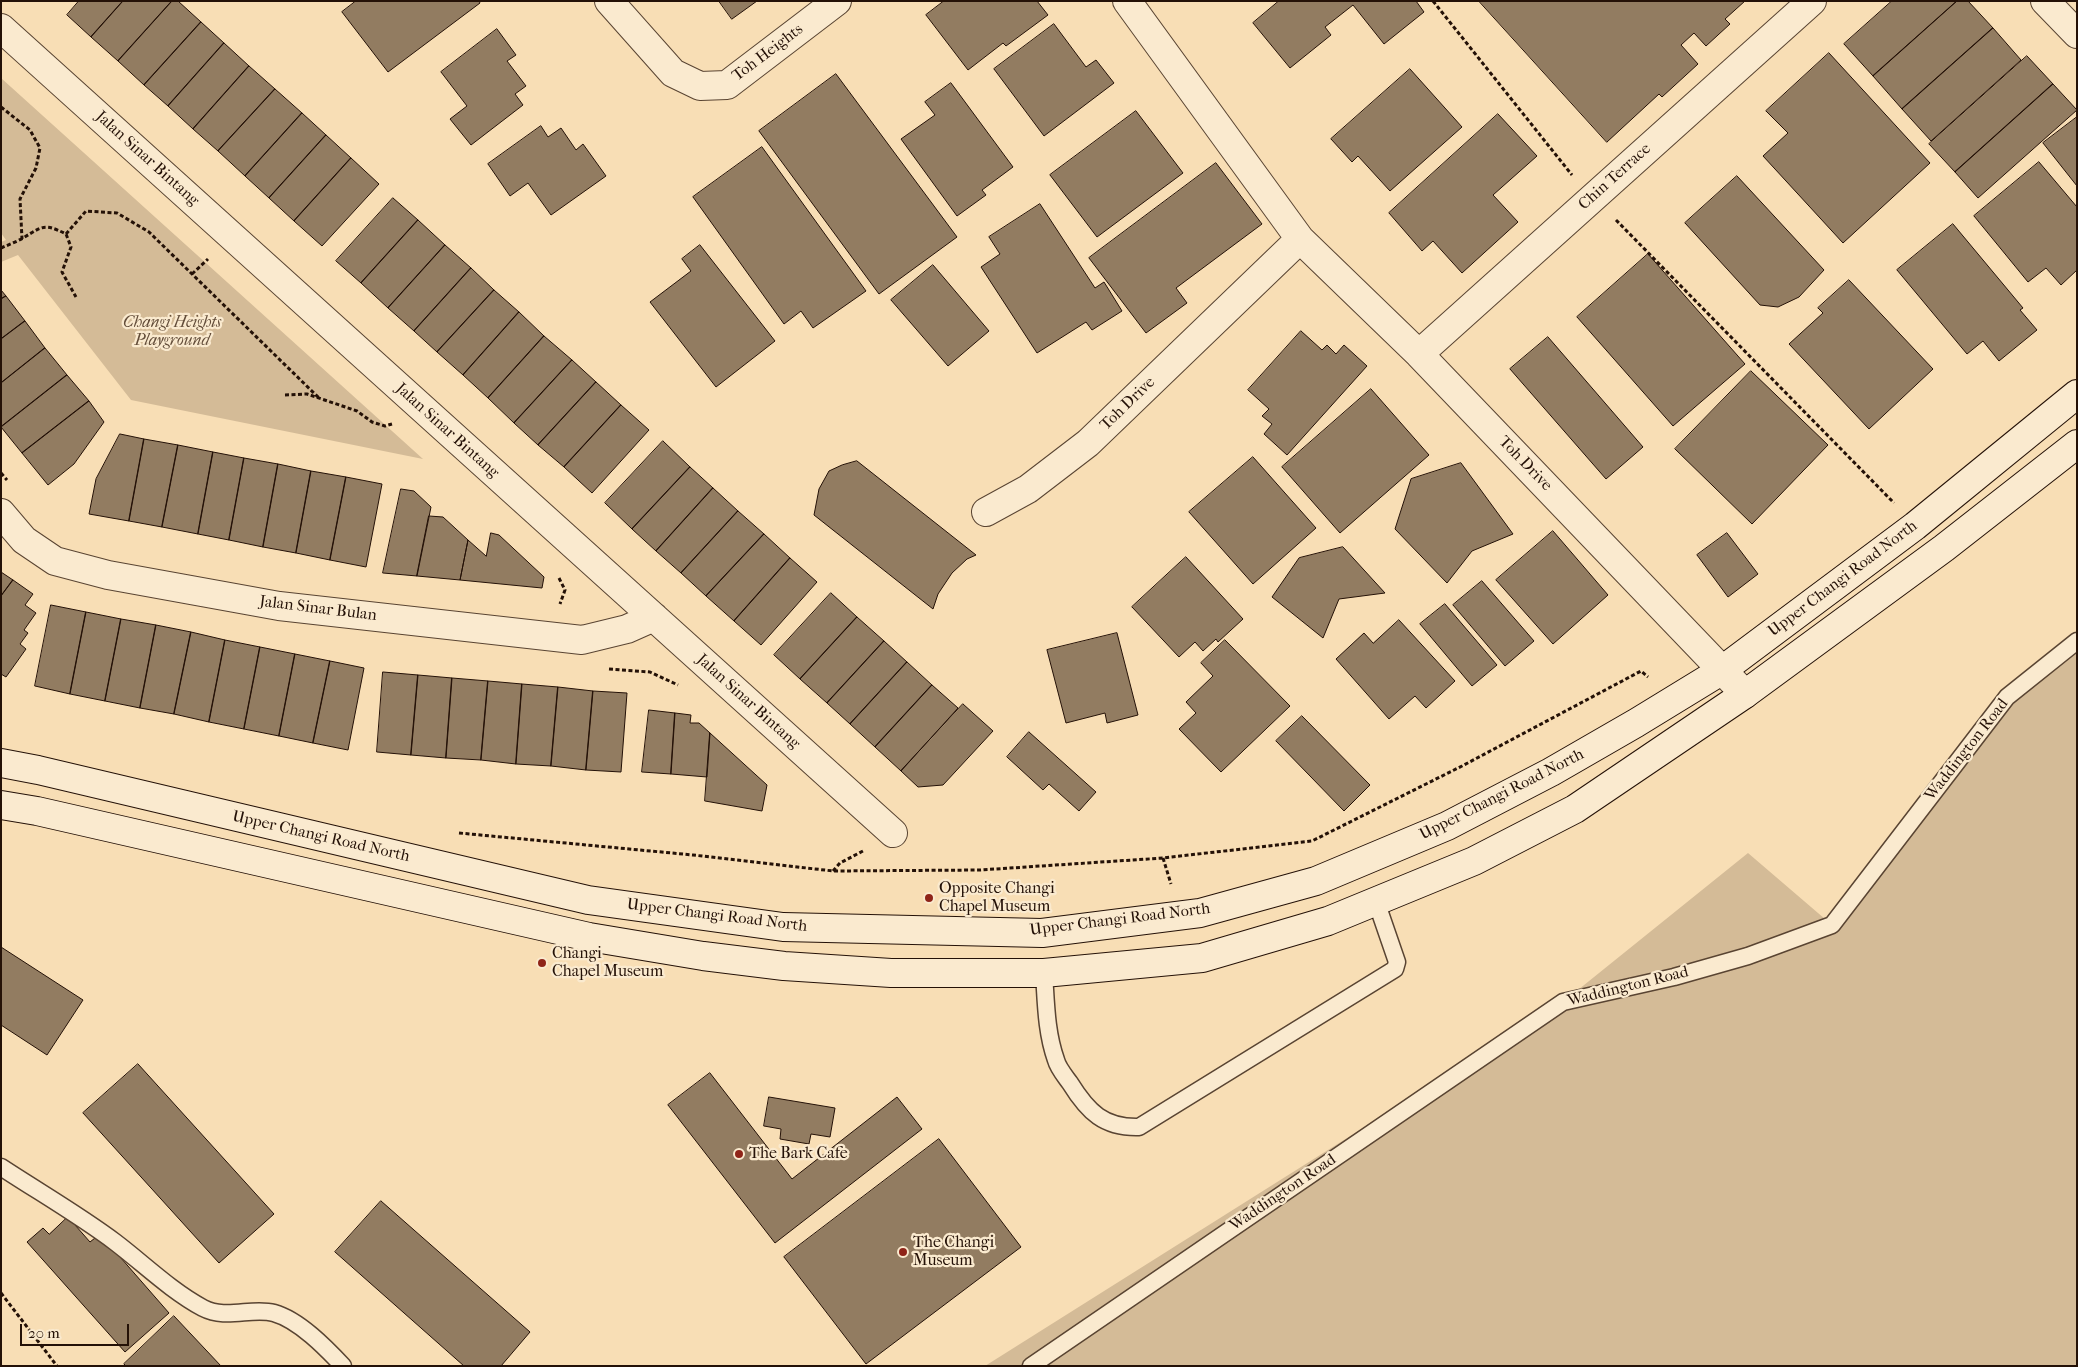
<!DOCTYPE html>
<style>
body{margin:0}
#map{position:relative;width:2078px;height:1367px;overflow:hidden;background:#f8deb5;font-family:"IM FELL French Canon",serif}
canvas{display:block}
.frame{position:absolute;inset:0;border:2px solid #241107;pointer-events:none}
.scale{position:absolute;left:20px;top:1324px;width:109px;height:22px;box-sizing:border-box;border:2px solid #241107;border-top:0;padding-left:6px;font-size:15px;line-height:18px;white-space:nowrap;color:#241107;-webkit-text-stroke:4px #faeacf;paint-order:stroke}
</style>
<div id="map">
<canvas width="2078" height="1367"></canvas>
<div class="frame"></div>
<div class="scale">20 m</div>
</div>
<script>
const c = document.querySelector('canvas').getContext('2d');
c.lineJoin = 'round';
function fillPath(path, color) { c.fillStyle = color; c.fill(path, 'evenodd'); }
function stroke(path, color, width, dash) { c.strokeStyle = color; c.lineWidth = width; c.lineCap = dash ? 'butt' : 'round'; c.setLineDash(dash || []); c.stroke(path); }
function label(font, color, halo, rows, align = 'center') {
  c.font = font + ' "IM FELL French Canon",serif'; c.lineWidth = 4.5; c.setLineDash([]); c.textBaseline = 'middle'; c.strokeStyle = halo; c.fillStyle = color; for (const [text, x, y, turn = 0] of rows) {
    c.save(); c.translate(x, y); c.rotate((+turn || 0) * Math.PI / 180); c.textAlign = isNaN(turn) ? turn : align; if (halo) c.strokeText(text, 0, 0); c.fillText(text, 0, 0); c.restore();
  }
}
const green = new Path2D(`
 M1,78L423,459L131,400L18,255L1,262V242L6,240L1,233Z
 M2077,641V1366H985L1563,1002L1748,853L1832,925L2007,697Z`);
const building = new Path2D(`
 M79,1H123L91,37L67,15Z
 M123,1H172L118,61L91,37Z
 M172,1H178L201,22L144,85L118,61Z
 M356,1H479L480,3L388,72L342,12Z
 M719,1H757L732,19Z
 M944,1H1037L1048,15L1006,46L1003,43L968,70L926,15Z
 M1279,1H1416L1424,12L1384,44L1353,5L1325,27L1331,35L1290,68L1253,23Z
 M1479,1H1745L1725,19L1730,24L1706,46L1694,33L1681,45L1698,64L1662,97L1659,94L1607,142Z
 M1892,1H1957L1873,76L1844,44Z
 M1957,1H1968L1993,28L1902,109L1873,76Z
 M201,22L224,43L168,106L144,85Z
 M1054,24L1086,67L1096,60L1114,83L1044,136L994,69Z
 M1993,28L2021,60L1931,141L1902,109Z
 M497,29L516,55L507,61L526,86L515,94L523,105L471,145L450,119L467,106L441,72Z
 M224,43L249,66L193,129L168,106Z
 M1829,53L1930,163L1843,243L1763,156L1788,133L1766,111Z
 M2027,56L2053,84L1955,172L1929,144Z
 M249,66L275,89L218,151L193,129Z
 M1410,69L1462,127L1390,191L1358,156L1352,162L1331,139Z
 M836,74L957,237L879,294L759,131Z
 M951,83L1013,167L982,190L986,195L957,216L901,139L935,115L925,102Z
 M2053,84L2077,110L1978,198L1955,172Z
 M275,89L302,113L245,176L218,151Z
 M1136,111L1183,173L1097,237L1050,175Z
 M302,113L326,135L269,198L245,176Z
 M1498,114L1537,156L1493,195L1518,222L1462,273L1433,241L1422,251L1389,213Z
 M2077,117V186L2043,143Z
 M541,126L548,137L561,128L576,150L583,144L606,176L551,215L528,183L510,196L488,164Z
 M326,135L351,158L294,221L269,198Z
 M762,147L866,291L813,328L801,311L784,324L693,197Z
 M351,158L379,184L322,246L294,221Z
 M2039,162L2077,207V270L2061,285L2046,268L2028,282L1974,216Z
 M1216,163L1262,224L1176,288L1187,303L1146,333L1089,258Z
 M1737,176L1824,270L1799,297L1778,307L1760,305L1685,223Z
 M393,198L418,220L361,283L336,261Z
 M1040,204L1095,288L1104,282L1122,311L1092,330L1086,322L1037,353L981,267L1000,254L989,237Z
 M418,220L445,245L388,308L361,283Z
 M1953,224L2023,308L2020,310L2037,330L1999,361L1983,341L1967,354L1897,270Z
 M445,245L471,268L414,331L388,308Z
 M700,245L775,341L716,387L650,302L691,271L682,259Z
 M1648,254L1745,364L1673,426L1577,317Z
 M933,265L989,331L948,366L891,300Z
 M471,268L494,290L437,352L414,331Z
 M1849,280L1933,369L1869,429L1789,344L1823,313L1818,308Z
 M1,290L6,296L1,299Z
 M494,290L519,312L463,375L437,352Z
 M6,296L25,321L1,339V299Z
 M519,312L544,336L488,398L463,375Z
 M25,321L45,348L1,383V339Z
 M1301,331L1322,350L1327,345L1336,354L1344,345L1367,366L1287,455L1264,434L1272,424L1262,416L1269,409L1248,390Z
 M544,336L572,360L514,423L488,398Z
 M1548,337L1643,447L1606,479L1510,369Z
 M45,348L67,375L1,427V383Z
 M572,360L596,382L538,445L514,423Z
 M1751,371L1828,445L1752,524L1675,449Z
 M67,375L89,401L22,453L1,427Z
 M596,382L621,405L564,467L538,445Z
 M1371,389L1429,455L1340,533L1282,467Z
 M89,401L104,422L74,464L48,485L22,453Z
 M621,405L649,430L592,493L564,467Z
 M120,434L144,439L129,521L89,514L96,479Z
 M144,439L178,445L162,527L129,521Z
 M663,441L690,467L632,529L605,503Z
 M178,445L213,452L198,534L162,527Z
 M213,452L244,458L229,540L198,534Z
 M1253,457L1316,528L1253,584L1189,512Z
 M244,458L278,464L263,547L229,540Z
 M857,461L976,555L967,559L952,573L938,594L933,609L814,515L819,489L829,471L842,465Z
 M1461,463L1513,534L1472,551L1447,583L1395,529L1411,479Z
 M278,464L311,471L296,553L263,547Z
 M690,467L713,488L656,551L632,529Z
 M311,471L346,477L330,560L296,553Z
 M346,477L382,484L366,567L330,560Z
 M713,488L738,511L681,573L656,551Z
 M401,489L414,491L431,507L417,576L383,573Z
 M738,511L764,534L706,596L681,573Z
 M429,516L443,517L468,540L460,580L417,576Z
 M1553,531L1608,595L1553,644L1496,580Z
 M491,533L499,535L544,577L542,588L460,580L468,540L486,556Z
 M1727,533L1758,574L1728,597L1697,555Z
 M764,534L790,558L734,621L706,596Z
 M1343,547L1385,593L1339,599L1323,638L1272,597L1299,558Z
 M1186,557L1243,619L1218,642L1216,639L1203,651L1195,642L1179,657L1132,607Z
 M790,558L817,582L761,645L734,621Z
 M1,572L13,580L1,596Z
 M13,580L33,594L25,605L36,613L24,630L28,633L20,644L26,649L6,677L1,674V596Z
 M1482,581L1534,641L1505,666L1453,605Z
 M831,593L857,617L800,679L774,655Z
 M1445,604L1497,665L1472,686L1420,624Z
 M51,605L86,612L70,694L35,686Z
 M86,612L121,619L105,701L70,694Z
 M857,617L884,641L827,703L800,679Z
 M121,619L156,625L140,708L105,701Z
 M1399,620L1455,681L1426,708L1415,696L1389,719L1336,659L1364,633L1373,643Z
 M156,625L191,632L174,714L140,708Z
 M191,632L225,640L209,722L174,714Z
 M1117,633L1138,715L1107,723L1105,713L1066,723L1047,650Z
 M225,640L260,647L244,729L209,722Z
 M1225,640L1290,706L1221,772L1179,729L1196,713L1186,702L1213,676L1201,663Z
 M884,641L907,662L850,724L827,703Z
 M260,647L295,654L279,736L244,729Z
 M295,654L330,661L313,743L279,736Z
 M330,661L364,668L348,750L313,743Z
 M907,662L932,685L875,747L850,724Z
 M383,672L418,675L411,755L377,752Z
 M418,675L452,678L446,758L411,755Z
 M452,678L488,681L481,760L446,758Z
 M488,681L522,684L516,764L481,760Z
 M522,684L558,687L551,766L516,764Z
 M932,685L958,708L901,771L875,747Z
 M558,687L593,691L586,770L551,766Z
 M593,691L627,693L621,772L586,770Z
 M963,704L993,731L943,785L918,787L901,771Z
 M649,710L675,713L671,774L642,772Z
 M675,713L691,715L690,723H699L710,733L707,777L671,774Z
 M1302,716L1370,785L1344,811L1276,741Z
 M1029,732L1096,792L1079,811L1049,784L1043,790L1007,757Z
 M710,733L767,785L762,811L705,801Z
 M1,947L83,1000L47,1055L1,1025Z
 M138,1064L274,1214L219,1263L83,1113Z
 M710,1073L792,1179L897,1097L922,1129L775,1243L668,1105Z
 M769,1097L835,1108L830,1137L811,1134L809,1144L780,1139L781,1129L764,1126Z
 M939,1139L1021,1247L866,1364L784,1257Z
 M381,1201L530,1332L501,1366H464L335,1252Z
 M68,1217L90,1242L100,1234L169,1313L125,1352L27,1242L43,1228L49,1234Z
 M174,1316L221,1366H126L124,1364Z`);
const path = new Path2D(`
 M1433,1L1572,175
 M1,107L30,130L40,148L36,168L20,199L22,239
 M1616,220L1894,503
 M66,234L86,211L117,213L149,232L319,398
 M1,248C8,245 16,242 23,238C43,226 44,223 66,234L71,247L62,272L76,297
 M192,274L208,259
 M285,395L307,394L357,411L372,422L385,426L392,424
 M1,473L7,480
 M559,578L565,590L560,604
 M609,669L650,672L678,685
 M459,833L693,855L833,871L980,870L1163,858L1312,841L1462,766L1641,671L1648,677
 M1163,858L1171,884
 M833,871L840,863L863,851
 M1,1293L57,1366`);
const lane = new Path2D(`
 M1044,973C1046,1002 1046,1032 1056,1060C1058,1068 1065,1076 1070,1083C1088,1112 1104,1128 1139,1127L1395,969L1397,962L1376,901
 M1,1167C39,1192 79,1215 115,1242C144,1264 170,1290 203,1308C226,1320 252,1307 274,1313C299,1320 326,1348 343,1366
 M1031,1366L1563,1002L1674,977L1748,956L1832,925L2007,697L2077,641`);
const street = new Path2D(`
 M609,1L673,73L700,86L727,85L837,1
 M1127,1L1300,239L1419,354L1745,694
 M2045,1L2077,34
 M1,28L893,833
 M1419,354L1812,1
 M986,512L1028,489L1088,443L1300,239
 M1,513L24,540L55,561L108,575L279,606L582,640L627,629L654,617`);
const secondary = new Path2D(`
 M1,763L38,770L588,900L783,927L1042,933L1200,913L1316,881L1447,826L1551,772L1636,723L1721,671L1915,526L2077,394
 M1,805L37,811L589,937L703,956L784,966L891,973H1044L1202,958L1328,921L1474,861L1575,809L1745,694L1944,548L2077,444`);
const markers = [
 [929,898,5,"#8f2418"],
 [542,963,5,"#8f2418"],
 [739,1154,5,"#8f2418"],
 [903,1252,5,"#8f2418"]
];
const streetNames = [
 ["Toh Heights",768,53,-37],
 ["Jalan Sinar Bintang",147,159,42],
 ["Chin Terrace",1615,177,-42],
 ["Toh Drive",1128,404,-44],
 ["Jalan Sinar Bintang",447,431,42],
 ["Toh Drive",1525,464,46],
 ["Upper Changi Road North",1843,579,-37],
 ["Jalan Sinar Bulan",318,609,7],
 ["Jalan Sinar Bintang",748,702,42],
 ["Waddington Road",1967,750,-52],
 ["Upper Changi Road North",1502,795,-27],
 ["Upper Changi Road North",321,837,13],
 ["Upper Changi Road North",717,916,7],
 ["Upper Changi Road North",1120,920,-7],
 ["Waddington Road",1628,987,-14],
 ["Waddington Road",1283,1193,-34]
];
const parkNames = [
 ["Changi Heights",172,323],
 ["Playground",172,341]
];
const poiNames = [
 ["Opposite Changi",939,889],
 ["Chapel Museum",939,907],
 ["Changi",552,954],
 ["Chapel Museum",552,972],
 ["The Bark Cafe",749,1154],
 ["The Changi",913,1243],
 ["Museum",913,1261]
];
fillPath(green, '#d4bb97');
fillPath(building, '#927c61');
stroke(building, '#241107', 1);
stroke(lane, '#594432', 19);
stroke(street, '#594432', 30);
stroke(secondary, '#241107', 30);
stroke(path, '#241107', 3, [4, 2.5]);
stroke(lane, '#faeacf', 16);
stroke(street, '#faeacf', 28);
stroke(secondary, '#faeacf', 28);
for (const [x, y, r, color] of markers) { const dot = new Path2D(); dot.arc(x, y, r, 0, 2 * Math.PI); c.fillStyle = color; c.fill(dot); stroke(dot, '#faeacf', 2); }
label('16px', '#241107', '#faeacf', streetNames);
label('italic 16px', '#624c39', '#faeacf', parkNames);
label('16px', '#241107', '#faeacf', poiNames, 'left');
</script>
